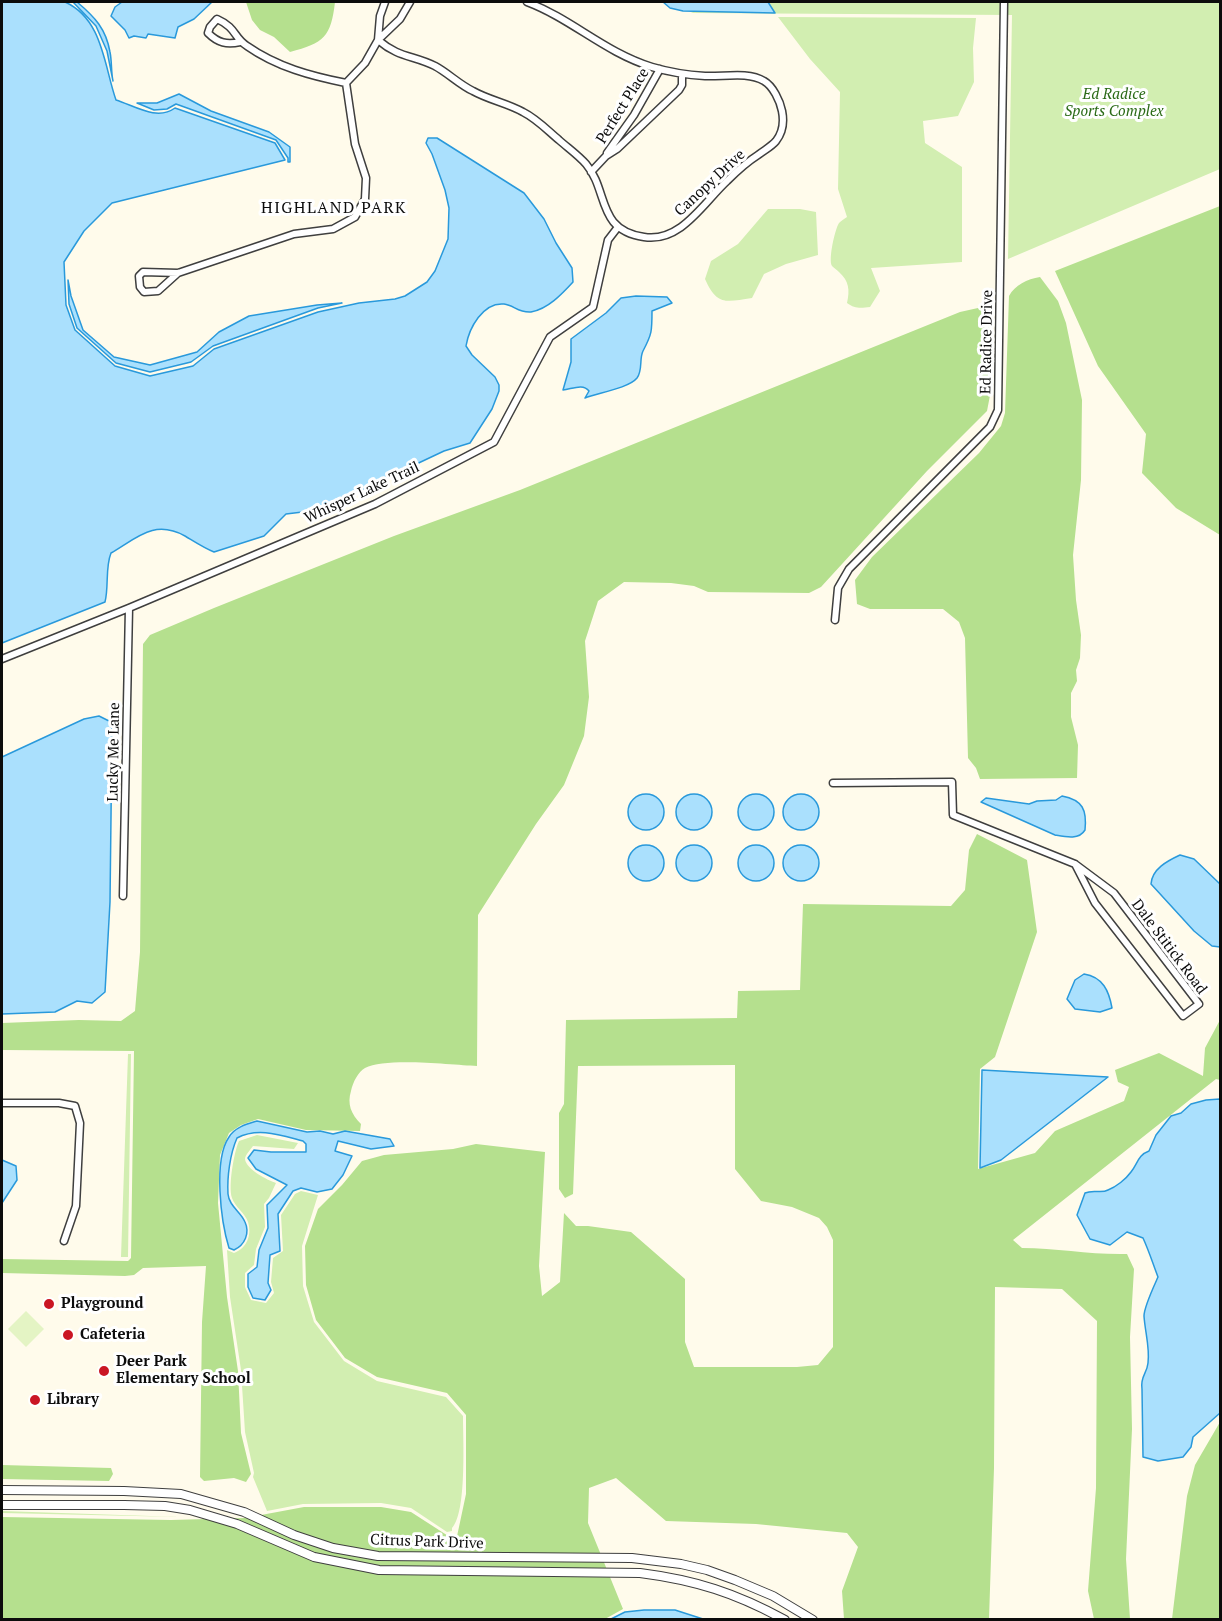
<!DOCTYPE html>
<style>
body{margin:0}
#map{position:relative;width:1222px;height:1621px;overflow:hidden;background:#fffbeb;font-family:"PT Serif",serif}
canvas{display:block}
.frame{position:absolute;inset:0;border:3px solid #0c0c0c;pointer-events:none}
</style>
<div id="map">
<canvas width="1222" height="1621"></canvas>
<div class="frame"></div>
</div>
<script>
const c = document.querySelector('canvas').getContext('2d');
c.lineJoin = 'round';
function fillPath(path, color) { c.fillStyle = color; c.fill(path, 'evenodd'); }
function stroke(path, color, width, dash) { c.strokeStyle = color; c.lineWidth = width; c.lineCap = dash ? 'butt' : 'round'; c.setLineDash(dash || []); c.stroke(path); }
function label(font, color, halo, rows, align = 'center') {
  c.font = font + ' "PT Serif",serif'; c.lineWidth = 6; c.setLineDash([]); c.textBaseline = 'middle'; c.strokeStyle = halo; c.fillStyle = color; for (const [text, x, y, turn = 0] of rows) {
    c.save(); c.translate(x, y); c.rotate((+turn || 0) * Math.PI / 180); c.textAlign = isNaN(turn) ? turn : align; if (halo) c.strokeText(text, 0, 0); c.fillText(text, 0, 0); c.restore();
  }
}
const green = new Path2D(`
 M669,2H1220V169L1008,259L1012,15L693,13Z
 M778,17L976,18L973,48L974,82L958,116L923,121L925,143L962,167V262L871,268L880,291L870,307C861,308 855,309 847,303C850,290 849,281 839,272C837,270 834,268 832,266C828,260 835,229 839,223C841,221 844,219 847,217L838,189L840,92L810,59Z
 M768,209H800L816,212L818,255L786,264L764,274L752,298C726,302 717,306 705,279L711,261L738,244Z
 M128,1054H131L128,1257H121Z
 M257,1135L298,1143L294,1149L253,1146C251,1149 245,1155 245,1159C246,1169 267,1180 276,1183L269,1198L264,1204L265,1227L256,1249L254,1265L245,1273V1287L251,1300L266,1303L274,1293L271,1282L273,1258L283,1251L281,1215L295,1194L301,1191L318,1195L302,1246L303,1286L314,1322L344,1361L377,1381L446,1397L463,1416C463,1439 467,1513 452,1528V1531L447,1532L411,1508L381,1503L303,1504L267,1511L253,1477L254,1473L245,1432L241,1370L230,1297L227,1250L234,1253C247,1248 252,1235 248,1222C245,1213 235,1207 232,1198C228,1186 234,1152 239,1141Z
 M2,1511L180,1517L2,1513Z`);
const forest = new Path2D(`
 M246,2H335C331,37 324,43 290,52L274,37L260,30L252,20Z
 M1220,206V535L1176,508L1142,473L1146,434L1098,366L1055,271Z
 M1040,277L1058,301L1066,323L1082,400L1081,480L1073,555L1076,600L1081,635L1080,658L1076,670L1077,681L1071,693V717L1078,745L1077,778L980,779L976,768L968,758L965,638L959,622L943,609H870L857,604L855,580L872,557L979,453L1001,426L1005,413L1009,296C1015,285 1027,279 1040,277Z
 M978,308L989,309L992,385L987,411L927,471L821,587L809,593L708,592L694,586L671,583L624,582L598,601L585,641L589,697L584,736L564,785L536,824L478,915L477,1066C452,1065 386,1057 365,1068C358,1072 353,1082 351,1091C347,1104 351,1114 361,1124L360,1131L306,1130L258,1119L241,1125L229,1133L220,1155L218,1203L227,1297L238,1371L241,1433L251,1474L246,1482L234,1478L204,1481L200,1477L202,1322L206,1266L143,1268L134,1275L125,1276L2,1273V1259L128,1261L131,1258L134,1051L2,1050V1023L79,1020L121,1021L135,1011L140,952L143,644L150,635L214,608L394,536L520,490L960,312Z
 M977,834L1027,860L1037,932L995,1057L980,1069L978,1169L1035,1153L1055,1131L1124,1101L1129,1087L1118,1082L1115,1070L1159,1053L1203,1076L1205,1048L1220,1020V1080L1216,1079L1013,1240L1022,1248C1057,1248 1092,1255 1127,1254L1134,1269L1130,1337L1132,1429L1126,1559L1130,1619H1094L1088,1591L1096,1488L1097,1321L1062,1289L995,1287L994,1468L989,1619H844L842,1591L858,1547L847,1533L756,1524L666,1521L616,1478L589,1488L588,1523L623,1609L605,1619L2,1620V1517L171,1520L245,1518L304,1507H381L411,1512L456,1541L466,1494V1415L447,1393L377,1377L345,1358L316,1320L306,1285L305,1246L318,1209L342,1185L362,1161L384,1155L453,1149L476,1144L545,1152L539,1266L542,1296L560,1282L564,1213L576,1226H588L631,1232L685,1279V1342L694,1367H797L818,1365L833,1347V1240L827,1227L819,1218L792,1207L761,1201L735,1169V1065L578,1066L573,1194L565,1198L559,1189V1113L564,1104L566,1020L737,1018L738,991L800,990L803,904L951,906L965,890L969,850Z
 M1220,1422V1619H1172L1187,1496L1195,1465Z
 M2,1465L111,1468L113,1474L109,1481L2,1479Z`);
const pitch = new Path2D(`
 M26,1311L44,1329L26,1347L8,1329Z`);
const water = new Path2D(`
 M2,2H65C103,19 104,66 116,100C135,106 157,121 175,108L275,143L285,160L112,203L84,231L64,262L66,305L75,330L115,366L150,376L193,366L214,349L318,312L359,303L395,299L405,296L427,282L435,271L448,239L449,208L445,190L432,154L426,143L428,138H437L524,193L544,219L556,243L572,268L573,282C562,294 548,309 531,312C518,313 514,305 504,304C483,302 469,328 466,346L472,355L495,377L499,385V391L492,409L470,443L444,451L319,510L286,514L264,536L214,552C204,548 195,542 185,536C154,519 137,538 111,553C105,568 109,586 105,602L2,643Z
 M73,2H77C95,17 106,29 110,52C112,62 111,72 113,81L107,51L96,26Z
 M122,2H212L194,19L178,27L175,38L148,34L146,38L134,36L129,38L125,30L111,16L115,7Z
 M663,2H768L775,13L683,11L670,8Z
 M179,94L211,111L269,132L290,147V162H288V158L276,140L176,104L167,109L154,110L137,103H157Z
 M68,280L71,296L83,330L114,357L150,365L197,352L219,332L249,316L317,305L342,303L318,308L213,346L191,362L150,372L116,363L77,328L69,304Z
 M636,296L667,297L672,303L652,311C652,331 652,334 643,351C639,359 643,370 637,378C629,388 598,393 585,398L589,391C583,383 572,389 563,390L571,362V339L606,313L621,298Z
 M99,716L109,721L112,732L110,902L105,992L92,1003L77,1001L55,1012L2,1014V757L84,719Z
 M676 812a18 18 0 1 1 36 0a18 18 0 1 1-36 0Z
 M738 812a18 18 0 1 1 36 0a18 18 0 1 1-36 0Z
 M783 812a18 18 0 1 1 36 0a18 18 0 1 1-36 0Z
 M628 812a18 18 0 1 1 36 0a18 18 0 1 1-36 0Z
 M1062,796C1083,800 1087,810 1085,830C1079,840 1066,837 1055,835L981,802L986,798L1029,804L1037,801L1056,800Z
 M783 863a18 18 0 1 1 36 0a18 18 0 1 1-36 0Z
 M676 863a18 18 0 1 1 36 0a18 18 0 1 1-36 0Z
 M628 863a18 18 0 1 1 36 0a18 18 0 1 1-36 0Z
 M738 863a18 18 0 1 1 36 0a18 18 0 1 1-36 0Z
 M1180,855L1194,859L1220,884V947L1212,946L1194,931L1151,884C1152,869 1167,861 1180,855Z
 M1084,974C1103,977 1109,991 1112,1008L1100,1012L1075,1009L1067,999L1075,980Z
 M982,1070L1108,1077L1001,1160L980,1168Z
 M1220,1099V1413L1193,1437L1191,1447L1183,1457L1158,1461L1143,1457L1142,1389C1140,1376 1147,1374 1148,1363C1150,1347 1145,1332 1144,1316C1144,1307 1154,1286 1158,1277C1153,1264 1149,1251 1143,1238L1127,1232L1110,1245L1090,1239L1077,1215L1085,1193C1094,1189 1101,1194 1108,1190C1116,1187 1126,1179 1131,1172C1138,1163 1138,1155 1149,1151L1156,1135L1171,1116L1181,1113L1191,1104L1206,1100Z
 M257,1121L307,1132L320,1131L333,1134L345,1131L390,1139L394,1146L371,1149L338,1141L335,1151L352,1156L343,1175L332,1189L317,1192L301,1188L293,1191L278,1214L280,1251L270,1255L268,1283L271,1290L265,1300L253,1298L248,1287V1274L257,1267L259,1250L268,1228L267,1205L287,1185L256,1169L248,1158L254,1150L271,1152H306V1144L303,1141C280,1135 258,1127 237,1138C230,1154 227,1177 228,1194C229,1206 241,1212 245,1222C250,1233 245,1245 234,1250L229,1248C221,1222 213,1160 229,1137C235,1127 247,1124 257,1121Z
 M2,1160L16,1166L17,1180L2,1203Z
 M644,1610H675L703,1619H611L625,1612Z`);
const minor = new Path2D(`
 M378,40C399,58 413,55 435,66C448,73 460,85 473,91C489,100 507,103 523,112C537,119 547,130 559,140C568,148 578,155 586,164C609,191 596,230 644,237C681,243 704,202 727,181C736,172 747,162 758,155C764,150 771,147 776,141C783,132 784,121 782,111C780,101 773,86 764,81C748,71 723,77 705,76C687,75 669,72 652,67C604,52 572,19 527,2
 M378,40L380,16L385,2
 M240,42C227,45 218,43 208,33L210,27L217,19C237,28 233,37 247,46C277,67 311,76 346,83
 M607,153L634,115L660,69
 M591,172L606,156L617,149L679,90L682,85V74
 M178,273L158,291L144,292L140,287L139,276L143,272L178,273L294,234L333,229L355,217L365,199L366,178L355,144L346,83L365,63L378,40L400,19L410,2
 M835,620L838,588L849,569L990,427L998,410L1004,2
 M2,659L129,608L375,504L494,442L550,337L593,307L608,240L618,227
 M833,783L952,782L953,815L1075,864L1095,903L1183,1016L1199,1004L1114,893L1075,864
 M123,896L129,608
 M2,1103H59L75,1106L80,1123L76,1206L64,1241`);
const tertiary = new Path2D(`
 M2,1490L124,1491L181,1494L244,1512L294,1535L333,1548L378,1556L632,1558L681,1564L707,1570L735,1580L773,1596L813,1620
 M2,1505H124L165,1506L190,1510L237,1524L314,1557L379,1570L640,1573C695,1580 736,1593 785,1620`);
const markers = [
 [49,1304,6,"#ca1624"],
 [68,1335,6,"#ca1624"],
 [104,1371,6,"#ca1624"],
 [35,1400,6,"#ca1624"]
];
const parkNames = [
 ["Ed Radice",1114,95],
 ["Sports Complex",1114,112]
];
const streetNames = [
 ["Perfect Place",623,106,-58],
 ["Canopy Drive",710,183,-43],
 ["Ed Radice Drive",987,342,-89],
 ["Whisper Lake Trail",362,493,-25],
 ["Lucky Me Lane",114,752,-89],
 ["Dale Stitick Road",1169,947,53],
 ["Citrus Park Drive",427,1542,2]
];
const poiNames = [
 ["Playground",61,1304],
 ["Cafeteria",80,1335],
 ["Deer Park",116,1362],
 ["Elementary School",116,1379],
 ["Library",47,1400]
];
const neighbourhoodNames = [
 ["HIGHLAND PARK",334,208]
];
fillPath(green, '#d2eeb1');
fillPath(forest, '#b5e08e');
fillPath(pitch, '#e4f4c4');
fillPath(water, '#aae0fd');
stroke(water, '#2999db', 1.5);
stroke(minor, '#3f3f3f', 9);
stroke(tertiary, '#3f3f3f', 10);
stroke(minor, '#fff', 6);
stroke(tertiary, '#fff', 8);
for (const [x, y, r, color] of markers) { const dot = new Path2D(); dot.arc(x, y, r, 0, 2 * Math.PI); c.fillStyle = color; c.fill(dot); stroke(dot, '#fff', 2); }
label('italic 15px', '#2a6a16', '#fff', parkNames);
label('15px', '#0c0c0c', '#fff', streetNames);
label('bold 15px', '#0c0c0c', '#fff', poiNames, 'left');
c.letterSpacing = '1.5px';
label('16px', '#0c0c0c', '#fff', neighbourhoodNames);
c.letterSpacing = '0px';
</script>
